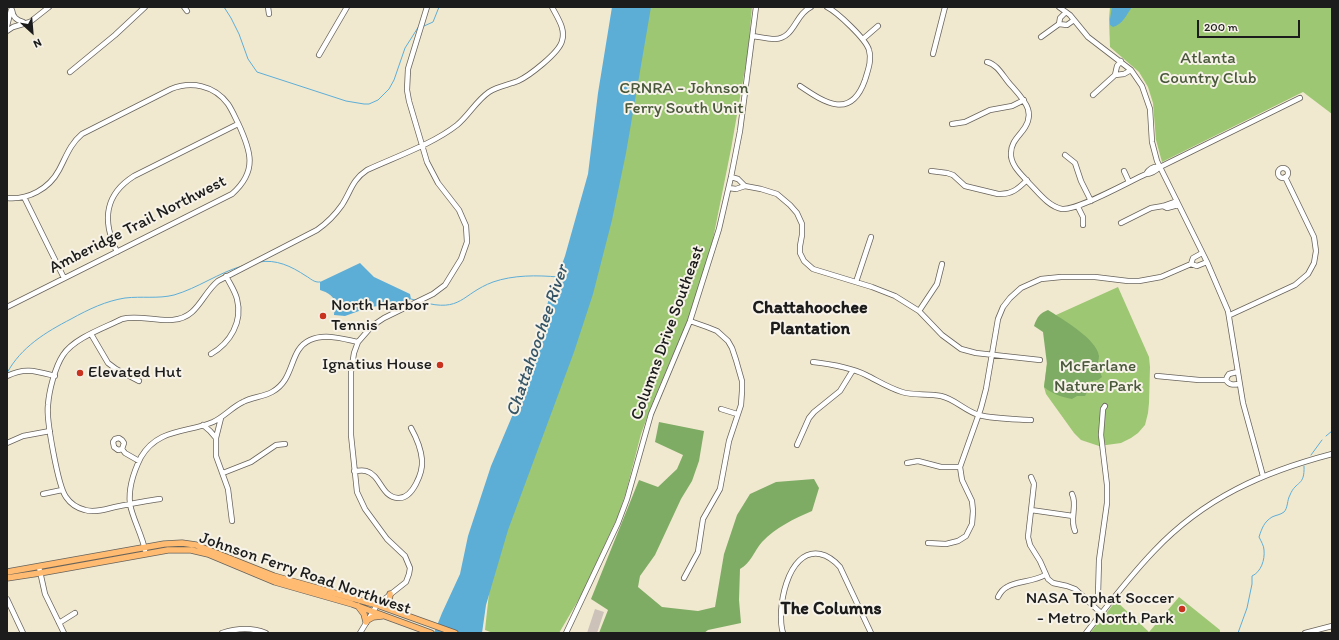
<!DOCTYPE html>
<style>
body{margin:0}
#map{position:relative;width:1339px;height:640px;overflow:hidden;background:#f1e8d0;font-family:Itim,sans-serif}
canvas{display:block}
.frame{position:absolute;inset:0;border:8px solid #1c1c1c;pointer-events:none}
.north{position:absolute;left:12px;top:12px;width:40px;height:40px;-webkit-text-stroke:3px #f7f3e8;paint-order:stroke;rotate:154deg;font-size:11px;font-weight:700;line-height:16px;text-align:center;color:#1c1c1c}
.north::after{content:'';display:block;margin:auto;width:14px;height:18px;background:#1c1c1c;clip-path:polygon(50% 0,100% 100%,50% 72%,0 100%)}
.scale{position:absolute;left:1197px;top:20px;width:103px;height:18px;box-sizing:border-box;border:2px solid #1c1c1c;border-top:0;padding-left:5px;font-size:12px;line-height:14px;white-space:nowrap;color:#1c1c1c;-webkit-text-stroke:3px #f7f3e8;paint-order:stroke}
</style>
<div id="map">
<canvas width="1339" height="640"></canvas>
<div class="frame"></div>
<div class="north">N</div>
<div class="scale">200 m</div>
</div>
<script>
const c = document.querySelector('canvas').getContext('2d');
c.lineJoin = 'round';
function fillPath(path, color) { c.fillStyle = color; c.fill(path, 'evenodd'); }
function stroke(path, color, width, dash) { c.strokeStyle = color; c.lineWidth = width; c.lineCap = dash ? 'butt' : 'round'; c.setLineDash(dash || []); c.stroke(path); }
function label(font, color, halo, rows, align = 'center') {
  c.font = font + ' Itim,sans-serif'; c.lineWidth = 4; c.setLineDash([]); c.textBaseline = 'middle'; c.strokeStyle = halo; c.fillStyle = color; for (const [text, x, y, turn = 0] of rows) {
    c.save(); c.translate(x, y); c.rotate((+turn || 0) * Math.PI / 180); c.textAlign = isNaN(turn) ? turn : align; if (halo) c.strokeText(text, 0, 0); c.fillText(text, 0, 0); c.restore();
  }
}
const industrial = new Path2D(`
 M595,609L604,612L597,633H587Z`);
const green = new Path2D(`
 M644,7H752L748,52L731,149L713,239L694,305L652,404L641,434L626,492L618,516L582,594L559,633H493L485,630L491,575Z
 M1110,7H1332V114L1303,92L1162,162L1156,140L1153,103L1148,87L1139,72L1110,47L1109,19Z
 M1118,287L1149,357L1150,367L1149,403L1148,413L1145,425L1138,433L1131,438L1121,443L1099,446L1081,440L1074,433L1046,394L1044,387L1052,320L1056,315Z
 M1179,597L1220,630V633H1090L1116,601L1149,632Z`);
const forest = new Path2D(`
 M1048,310C1062,319 1097,339 1099,356C1099,360 1097,365 1095,368L1100,372L1102,377L1098,380L1087,382L1084,387L1087,392L1085,396H1077L1072,399C1062,397 1052,394 1044,387L1047,364L1043,332L1034,326C1037,317 1040,313 1048,310Z
 M659,422L704,431L699,461L692,481L681,499L655,555L640,576L638,587L662,607L698,611L715,607L724,554L737,515L750,494L776,482L814,479L819,488L812,511C794,519 776,527 762,542C754,551 751,563 740,569L739,600L741,623L708,630L704,633H599L608,610L591,599L639,480L658,487L677,469L683,455L655,442Z`);
const water = new Path2D(`
 M612,7H651L626,153L612,220L593,294L574,352L508,530L486,605L482,633H434L442,613L460,574L468,536L491,466L513,414L523,386L536,346L541,323L549,299L565,256L588,174L598,93Z
 M1112,7H1132C1127,14 1122,25 1113,27L1110,25V19Z
 M360,263L374,277L410,294L411,299L392,308L379,306L370,307L345,316L334,315C334,312 335,309 335,305C336,297 327,292 320,290V282Z`);
const stream = new Path2D(`
 M224,7L231,18L239,34L248,59L257,72L346,101L364,104H369L378,100L389,89L394,80L405,48L419,26
 M424,26L433,22L439,7
 M259,262C276,259 291,266 306,276C310,278 314,283 320,282
 M411,299L415,300
 M422,302C462,313 461,294 493,282C513,275 537,275 558,277
 M7,373C21,347 46,332 71,319C89,309 106,301 125,298C142,296 158,299 174,295C198,288 218,273 242,266
 M1326,436L1332,431
 M1311,455L1322,440
 M1238,633L1247,608L1252,584V576C1261,572 1265,560 1264,550C1264,546 1261,541 1259,537C1262,528 1264,522 1272,517C1276,515 1280,515 1284,512C1288,508 1287,500 1290,495C1296,480 1305,487 1304,466`);
const minor = new Path2D(`
 M184,7L187,11
 M268,7L269,14
 M1059,7L1070,15L1088,37L1131,70L1142,86L1150,109L1152,142L1157,161L1207,262L1228,311L1243,403L1263,476
 M12,10C13,17 16,20 23,22
 M1059,24L1060,18L1066,12
 M7,26L11,10
 M7,31L13,27L30,22L49,7
 M753,36C760,37 767,39 775,39C795,38 795,14 811,7
 M1041,37L1059,24L1067,25L1074,20
 M863,39L878,26
 M933,54L945,7
 M319,55L347,7
 M987,62C997,64 1003,76 1009,83C1024,100 1039,113 1020,134C1015,140 1011,145 1011,153C1010,165 1022,175 1029,183C1038,192 1049,207 1062,209C1077,211 1130,181 1146,174C1151,174 1156,171 1160,167L1300,98
 M70,72L115,35L145,7
 M1115,75L1124,74L1131,70
 M800,86C825,103 851,120 865,80C868,70 872,60 869,50C866,39 837,12 827,7
 M1093,95L1115,75L1117,66L1121,61
 M952,124L965,122L990,110L1012,106L1024,100
 M1065,155L1075,163L1081,181L1091,201
 M1278 173a5 5 0 1 1 10 0a5 5 0 1 1-10 0Z
 M931,171L947,173L953,175L965,186L998,194C1011,195 1018,189 1027,180
 M1124,171L1129,182
 M1146,174C1149,169 1154,166 1160,167
 M731,177L738,179L745,186L761,189L777,194L790,205L797,213L802,224V235L800,246V253L804,261L813,269L872,287L895,296L919,311L942,335L961,349L976,353L1040,360
 M729,188L736,189L745,186
 M24,197L64,278
 M7,198C28,200 49,189 59,170C66,157 70,144 82,134L171,89C191,81 214,85 228,104C232,110 235,117 238,123C251,151 258,171 232,194L7,307
 M1163,206L1167,208L1178,205
 M1078,207L1083,217V225
 M1121,223L1151,208L1163,206L1177,201
 M117,252C102,221 104,195 134,176L238,124
 M1191,264L1193,258L1202,253
 M856,282L871,237
 M919,311L937,284L942,264
 M1230,315L1295,285L1308,274L1314,263L1316,251L1314,237L1285,177
 M91,334L108,363L116,369L139,381
 M211,354C230,343 243,322 237,299C235,291 230,284 226,276
 M813,362C830,364 850,367 866,375C878,381 889,388 902,392C914,396 928,393 941,396C955,399 965,411 979,415C994,419 1015,419 1031,420
 M7,376C25,367 36,371 55,376
 M1157,376L1199,380H1226
 M1226,380C1229,385 1233,385 1239,384
 M1226,380L1227,377L1229,374L1237,372
 M721,409L737,414
 M203,425L210,431L216,438V456L228,489L232,521
 M216,438L221,418
 M7,443L23,436L50,431
 M797,445L809,418L814,412L840,391L853,370
 M122,449L124,443L122,440L119,438L115,439L113,442L114,447L118,450L122,449L125,453L139,461
 M907,463L918,461L941,467H960
 M354,471C358,471 362,470 366,471C381,475 381,497 398,498C413,499 423,472 422,460C421,448 416,437 411,428
 M223,473L251,462L276,445L285,444
 M1031,477L1034,484L1028,537L1030,545L1040,561L1048,579L1053,583L1067,586L1075,589L1102,614
 M43,494L62,490
 M1072,494C1078,506 1069,518 1075,531
 M160,499C145,501 130,504 115,507C106,509 95,513 85,510C77,508 70,503 66,497C58,486 46,419 48,405C49,391 55,367 63,355C74,338 104,328 122,319C144,313 173,329 192,312C202,303 207,290 218,281L317,230C327,223 335,215 342,205C351,191 352,180 367,170C395,157 433,144 457,125C469,115 476,101 489,92C498,86 508,85 518,81C529,76 559,53 562,41C566,29 557,17 552,7
 M1031,510L1073,516
 M928,543L946,544L958,541L966,536L972,524L973,511L972,501L962,480L960,467L981,408L986,389L998,319L1003,307L1010,298L1021,288L1041,279L1061,277H1095L1128,281H1139L1161,277L1191,264L1197,266L1207,262
 M145,550C142,535 132,517 130,504C128,487 134,471 141,457C158,428 187,433 213,422C224,417 232,407 243,402C252,397 263,397 272,392C296,379 288,350 310,340C325,333 343,339 358,342
 M39,567L45,594L64,633
 M684,578L698,552L703,519L720,489L729,441L741,405L742,391V381L736,360L732,348L728,341L717,331L707,327L690,321
 M998,597C1000,593 1003,589 1007,587C1017,581 1033,582 1045,575
 M7,599L23,633
 M1091,604L1098,595L1099,560L1107,503V485L1101,435L1103,409L1105,406
 M59,623L75,613
 M222,633C237,628 251,627 266,633
 M360,633L377,605L406,582L409,574L410,568L405,556L387,539L365,509L357,492L351,435V372L354,353L358,342L372,326L384,318L433,294L445,285L461,259L467,242L466,226L459,210L438,183L427,162L409,101L407,90L408,69L427,7
 M566,633L618,523L627,499L651,414L690,321L719,229L731,177L740,131L756,7
 M783,633C776,611 787,548 820,554C829,556 834,560 840,567L871,633
 M1086,633C1108,605 1129,577 1154,551C1204,498 1263,472 1332,454
 M1305,633L1332,626`);
const major = new Path2D(`
 M7,572L164,544L182,543L196,545L274,576L377,605L455,633
 M7,578L40,573L168,550H191L208,554L275,582L352,604L431,633
 M390,594L389,602L395,611
 M358,606L364,614L366,622
 M366,621L373,617L382,616`);
const markers = [
 [323,316,4,"#c8321e"],
 [440,365,4,"#c8321e"],
 [80,373,4,"#c8321e"],
 [1182,609,4,"#c8321e"]
];
const parkNames = [
 ["Atlanta",1208,59],
 ["Country Club",1208,79],
 ["CRNRA - Johnson",684,89],
 ["Ferry South Unit",684,109],
 ["McFarlane",1098,367],
 ["Nature Park",1098,387]
];
const streetNames = [
 ["Amberidge Trail Northwest",138,225,-27],
 ["Columns Drive Southeast",668,333,-70],
 ["Johnson Ferry Road Northwest",305,574,19]
];
const poiNames = [
 ["North Harbor",331,306],
 ["Tennis",331,326],
 ["Ignatius House",432,365,"right"],
 ["Elevated Hut",88,373],
 ["NASA Tophat Soccer",1174,599,"right"],
 ["- Metro North Park",1174,619,"right"]
];
const neighbourhoodNames = [
 ["Chattahoochee",810,308],
 ["Plantation",810,329],
 ["The Columns",831,609]
];
const waterNames = [
 ["Chattahoochee River",538,341,-71]
];
fillPath(industrial, '#ccc2b9');
fillPath(green, '#9dc773');
fillPath(forest, '#7eac65');
fillPath(water, '#5caed7');
stroke(stream, '#5caed7', 1);
stroke(minor, '#67635b', 6);
stroke(major, '#67635b', 7);
stroke(minor, '#fff', 4.5);
stroke(major, '#ffbb71', 5.5);
for (const [x, y, r, color] of markers) { const dot = new Path2D(); dot.arc(x, y, r, 0, 2 * Math.PI); c.fillStyle = color; c.fill(dot); stroke(dot, '#f7f3e8', 1.5); }
label('17px', '#49583a', '#f7f3e8', parkNames);
label('17px', '#1c1c1c', '#f7f3e8', streetNames);
label('17px', '#1c1c1c', '#f7f3e8', poiNames, 'left');
label('bold 18px', '#1c1c1c', '#f7f3e8', neighbourhoodNames);
label('italic 18px', '#365667', '#f7f3e8', waterNames);
</script>
